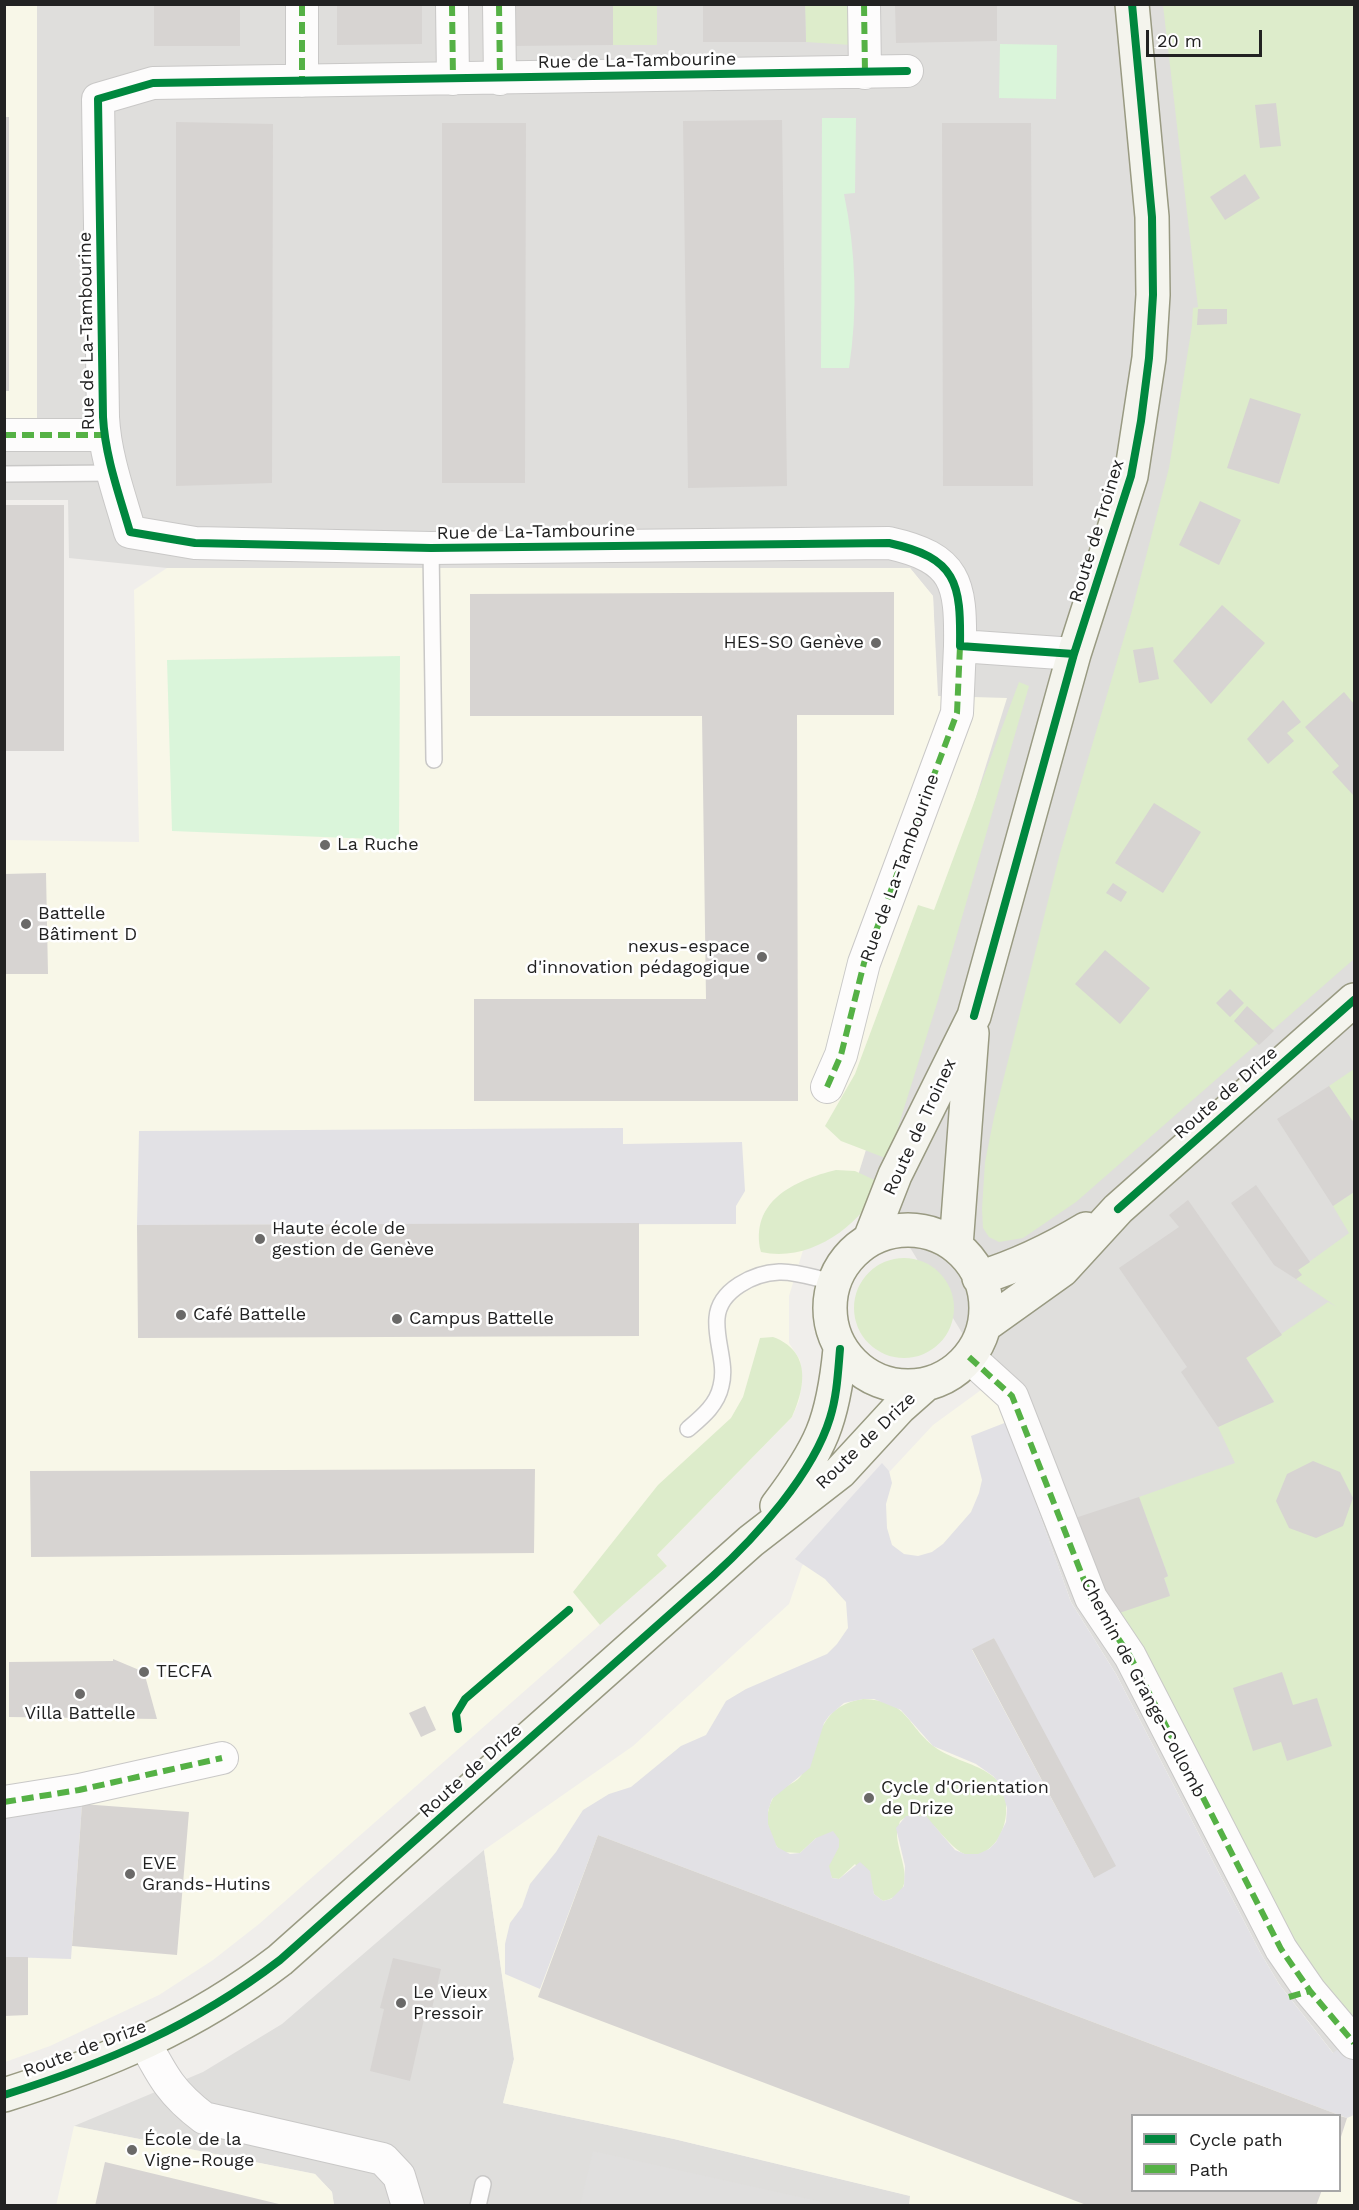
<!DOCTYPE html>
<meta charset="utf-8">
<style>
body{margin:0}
#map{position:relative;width:1359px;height:2210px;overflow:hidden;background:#f0eeeb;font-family:"Work Sans",sans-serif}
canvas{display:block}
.frame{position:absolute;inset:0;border:6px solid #222;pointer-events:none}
.legend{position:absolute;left:1131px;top:2114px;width:210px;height:78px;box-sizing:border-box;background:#fff;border:2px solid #a7a7a7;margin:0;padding:8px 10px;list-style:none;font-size:18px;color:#222}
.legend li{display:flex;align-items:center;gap:12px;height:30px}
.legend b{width:30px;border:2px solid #a7a7a7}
.scale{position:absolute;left:1146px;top:30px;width:116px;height:27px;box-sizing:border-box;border:3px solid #222;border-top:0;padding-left:8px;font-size:18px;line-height:21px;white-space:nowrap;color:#222;-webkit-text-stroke:4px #fff;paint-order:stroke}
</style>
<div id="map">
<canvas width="1359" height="2210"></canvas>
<div class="frame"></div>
<ul class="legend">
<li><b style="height:8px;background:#00873e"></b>Cycle path</li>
<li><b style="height:8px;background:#55b145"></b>Path</li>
</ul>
<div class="scale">20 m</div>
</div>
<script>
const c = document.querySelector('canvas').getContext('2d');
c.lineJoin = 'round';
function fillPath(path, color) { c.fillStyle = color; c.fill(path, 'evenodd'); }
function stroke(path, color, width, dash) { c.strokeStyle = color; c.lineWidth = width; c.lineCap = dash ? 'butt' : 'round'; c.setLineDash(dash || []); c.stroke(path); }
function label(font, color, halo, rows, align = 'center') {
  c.font = font + ' "Work Sans",sans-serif'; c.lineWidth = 5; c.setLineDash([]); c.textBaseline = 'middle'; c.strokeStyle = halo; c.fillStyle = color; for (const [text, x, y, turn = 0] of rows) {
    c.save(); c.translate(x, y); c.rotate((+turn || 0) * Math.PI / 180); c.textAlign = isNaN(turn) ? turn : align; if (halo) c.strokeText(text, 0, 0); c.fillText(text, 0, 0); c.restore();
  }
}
const residential = new Path2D(`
 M4,5H1354V2055L1334,2054L1279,1984L1260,1952L1116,1674L1071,1602L992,1382L884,1205L855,1185L937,696L933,596L910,568H167L69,558L68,500H5Z
 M484,1850L514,2059L503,2103L674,2139L911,2196L909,2206L334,2205L332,2192L315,2174L74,2126L203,2072L282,2024Z`);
const education = new Path2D(`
 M4,5H37V424H5Z
 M167,568H910L933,596L938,696L1007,698L855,1185L804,1247L789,1296V1343L800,1360L802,1382L799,1401L792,1417L657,1555L667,1566L259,1924L213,1960L159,1995L50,2046L5,2062L4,840L139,842L134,590Z
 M992,1382L1071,1602L1116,1674L1260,1952L1279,1984L1333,2053L1354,2055V2205H909L910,2196L674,2139L503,2103L514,2059L484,1850L633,1746L789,1604L802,1566L933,1425ZM1132,2116H1340V2190H1132Z
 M74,2126L315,2174L332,2192L334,2205L56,2206Z`);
const grass = new Path2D(`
 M613,5H657V45H613Z
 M805,5H850L851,45L806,42Z
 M1163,5H1354V959L1076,1202L1023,1238L999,1242L989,1237L983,1228L982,1209L985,1162L994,1117L1060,853L1131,614L1169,468L1192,326L1193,308L1198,307Z
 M1019,682L1029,686L938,1000L888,1159L841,1141L825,1126L855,1074L918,905L934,910Z
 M1354,1069V1123L1329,1086Z
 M836,1170L855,1171L881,1183C861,1226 810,1263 761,1252C749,1202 794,1180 836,1170Z
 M1354,1192V2028L1304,1964L1116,1614L1170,1595L1164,1578L1168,1576L1139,1497L1235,1463L1218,1427L1274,1401L1246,1358L1328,1302L1337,1307L1296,1279L1301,1275L1298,1270L1349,1233L1333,1206Z
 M854 1308a50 50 0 1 1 100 0a50 50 0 1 1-100 0Z
 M773,1337C811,1351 806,1386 792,1417L657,1555L667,1566L600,1625L573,1592L658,1485L731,1418L743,1397L760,1338Z
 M863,1699C908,1701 905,1722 932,1745C960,1768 1011,1763 1006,1814C1005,1826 1000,1839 991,1847C951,1883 936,1792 900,1821C899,1825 897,1831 897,1835C898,1858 921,1893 883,1901L874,1894L872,1887L855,1864L839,1879L832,1878L816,1838L800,1853L782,1852C766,1838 762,1809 777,1793C784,1786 794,1784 800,1777C804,1773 806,1765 808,1760C822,1729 825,1705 863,1699Z`);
const park = new Path2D(`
 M1000,44L1057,45L1056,99L999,98Z
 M822,118H856L855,193L844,194C856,252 858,310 849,368H821Z
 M400,656L399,840L172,831L167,660Z`);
const parking = new Path2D(`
 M593,2151L836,2205H580Z`);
const plaza = new Path2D(`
 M623,1128V1144L742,1142L745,1191L736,1206V1224L137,1225L139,1131Z
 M1007,1422L1071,1602L1116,1674L1260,1952L1279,1984L1333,2053L1344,2044L1354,2055V2115L1347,2118L598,1835L540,1989L505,1974V1944L510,1923L522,1907L530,1884L556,1852L583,1810L609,1794L631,1787L681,1746L706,1735L726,1701L746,1689L827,1654L837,1644L848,1628L846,1602L825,1579L795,1559L882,1463L889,1471L892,1483L886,1504L887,1528L892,1545L904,1554L918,1556L932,1552L943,1544L971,1512L979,1493L982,1480L971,1436ZM994,1638L1094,1878L972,1650ZM863,1699H874L901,1710L933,1746L976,1764L993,1776L1000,1784L1007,1808L1006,1822L996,1842L989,1849L978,1854H965L955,1850L926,1816H906L896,1828L905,1866L904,1886L891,1899L883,1901L874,1894L870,1871L860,1862L839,1879L832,1878L829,1866L839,1847V1839L833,1831L816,1838L800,1853L790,1854L777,1847L768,1824V1811L772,1799L810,1768L824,1723L829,1716L844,1703Z
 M5,1802L82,1804L71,1959L5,1957Z`);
const building = new Path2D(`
 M154,4H240V46H154Z
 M511,4H613V45L511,46Z
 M703,4H805L806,42H703Z
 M895,4H997V41L896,43Z
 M337,5H422V44L337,45Z
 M1276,103L1281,146L1260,148L1255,105Z
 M4,117H9V391H4Z
 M782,120L787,486L688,488L683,121Z
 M176,122L273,124L272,483L176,486Z
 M442,123H526L525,483H442Z
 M942,123H1031L1033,486H943Z
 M1245,174L1260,198L1225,220L1210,197Z
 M1198,309H1227V324L1197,325Z
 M1250,398L1301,414L1279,484L1227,468Z
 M1200,501L1241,520L1219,565L1179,545Z
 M4,505H64V751H4Z
 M894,592V715H797L798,1101H474V999H706L702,716H470V594Z
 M1222,605L1265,643L1211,704L1173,661Z
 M1153,647L1159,679L1139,683L1133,650Z
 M1344,692L1354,704V796L1332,772L1339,766L1305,727Z
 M1283,700L1301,722L1287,733L1294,741L1268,764L1247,739Z
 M1154,803L1201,832L1163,893L1115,863Z
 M46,873L48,974H4V874Z
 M1113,883L1127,892L1121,902L1106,893Z
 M1105,950L1150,988L1120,1024L1075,984Z
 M1230,989L1244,1003L1230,1017L1216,1003Z
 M1247,1006L1274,1031L1259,1045L1234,1021Z
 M1329,1086L1354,1123V1192L1333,1206L1277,1119Z
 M1256,1185L1310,1262L1298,1270L1302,1275L1296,1279L1274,1265L1231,1203Z
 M1188,1200L1282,1335L1246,1358L1274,1402L1218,1427L1181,1372L1187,1367L1119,1268L1179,1227L1169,1215Z
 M639,1223V1336L138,1338L137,1225Z
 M1313,1461L1340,1472L1353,1498L1343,1526L1316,1538L1289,1528L1276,1501L1287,1474Z
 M535,1469L534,1553L31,1557L30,1471Z
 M1139,1497L1168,1576L1164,1578L1170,1596L1116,1614L1072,1519Z
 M994,1638L1116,1866L1094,1878L972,1649Z
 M113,1659L144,1672L157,1719L9,1717V1662L113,1661Z
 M1282,1672L1293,1705L1317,1698L1332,1746L1287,1761L1281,1742L1253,1751L1233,1688Z
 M425,1706L436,1730L421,1737L409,1713Z
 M82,1804L189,1812L177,1955L72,1946Z
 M598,1835L1339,2115L1132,2116V2190H1322L1316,2206H1089L538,1997Z
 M4,1957H28V2015L4,2016Z
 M393,1958L441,1969L430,2017L424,2019L410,2081L370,2071L384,2009L380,2008Z
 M1340,2116L1347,2118L1340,2140Z
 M105,2162L283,2205V2206H95Z`);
const lane = new Path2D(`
 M4,474L113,473
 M431,548L434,760
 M688,1429C702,1417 717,1405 721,1386C727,1364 715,1341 717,1318C719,1290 754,1273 779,1272C796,1271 817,1279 833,1282
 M478,2206L483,2184`);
const street = new Path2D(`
 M302,4V81
 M452,4L453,79
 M499,4L500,79
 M864,4L865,73
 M907,71L153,83L98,99L103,417C105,456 119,494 130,532L195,543L431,548L889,543C957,558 961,583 960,646L1074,654
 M4,435H104
 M827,1087L841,1055L864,963L957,713L960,646
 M969,1357L1012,1396L1091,1598L1130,1656L1281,1949L1310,1991L1354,2043
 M4,1802L79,1790L222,1758
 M145,2043C163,2077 172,2094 204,2118L383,2159L399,2176L408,2206`);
const secondary = new Path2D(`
 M830 1308a78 78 0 1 1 156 0a78 78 0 1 1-156 0Z
 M870,1239L895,1175L974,1016L1074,654L1131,476L1149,358L1153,295L1152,217L1132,4
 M956,1246L972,1033
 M979,1278C1018,1266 1051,1250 1086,1229
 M985,1325L1062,1270L1118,1209L1354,1000
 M777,1506C821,1448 833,1422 840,1349
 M4,2095C106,2063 194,2026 280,1960L751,1541L840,1472L899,1408L925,1385`);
const quiet = new Path2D(`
 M302,4V81
 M452,4L453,79
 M499,4L500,79
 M864,4L865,73
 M4,435H104
 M827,1087L841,1055L864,963L957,713L960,646
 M969,1357L1012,1396L1091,1598L1130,1656L1281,1949L1310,1991L1354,2043
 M4,1802L79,1790L222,1758
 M1289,1997L1310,1991`);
const cycleway = new Path2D(`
 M907,71L153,83L98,99L103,417C105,456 119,494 130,532L195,543L431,548L889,543C957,558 961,583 960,646L1074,654
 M974,1016L1074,654L1131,476L1141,421L1149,358L1153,295L1152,217L1132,4
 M1118,1209L1354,1000
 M458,1729L456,1714L465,1699L569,1610
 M4,2095C106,2063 194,2026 280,1960L713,1576C756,1537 813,1474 830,1418C837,1396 838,1372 840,1349`);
const markers = [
 [876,643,6,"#6a6968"],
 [325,845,6,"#6a6968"],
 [26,924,6,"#6a6968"],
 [762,957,6,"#6a6968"],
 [260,1239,6,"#6a6968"],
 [181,1315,6,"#6a6968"],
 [397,1319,6,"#6a6968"],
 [144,1672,6,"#6a6968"],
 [80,1694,6,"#6a6968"],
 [869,1798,6,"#6a6968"],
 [130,1874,6,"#6a6968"],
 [401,2003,6,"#6a6968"],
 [132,2150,6,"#6a6968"]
];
const streetNames = [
 ["Rue de La-Tambourine",637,61,-1],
 ["Rue de La-Tambourine",87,331,-91],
 ["Route de Troinex",1097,531,-73],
 ["Rue de La-Tambourine",536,532,-1],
 ["Rue de La-Tambourine",900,868,-70],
 ["Route de Drize",1226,1093,-41],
 ["Route de Troinex",920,1127,-65],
 ["Route de Drize",866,1441,-44],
 ["Chemin de Grange-Collomb",1143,1688,62],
 ["Route de Drize",471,1771,-42],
 ["Route de Drize",85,2049,-21]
];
const poiNames = [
 ["HES-SO Genève",864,643,"right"],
 ["La Ruche",337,845],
 ["Battelle",38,914],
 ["Bâtiment D",38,935],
 ["nexus-espace",750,947,"right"],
 ["d'innovation pédagogique",750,968,"right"],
 ["Haute école de",272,1229],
 ["gestion de Genève",272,1250],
 ["Café Battelle",193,1315],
 ["Campus Battelle",409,1319],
 ["TECFA",156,1672],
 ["Villa Battelle",80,1714,"center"],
 ["Cycle d'Orientation",881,1788],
 ["de Drize",881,1809],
 ["EVE",142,1864],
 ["Grands-Hutins",142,1885],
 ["Le Vieux",413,1993],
 ["Pressoir",413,2014],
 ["École de la",144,2140],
 ["Vigne-Rouge",144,2161]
];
fillPath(residential, '#dfdedc');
fillPath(education, '#f8f7e8');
fillPath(grass, '#ddeccb');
fillPath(park, '#daf5da');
fillPath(parking, '#e0dfde');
fillPath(plaza, '#e2e1e5');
fillPath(building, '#d7d4d2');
stroke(lane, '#c9c8c7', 18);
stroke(street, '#c9c8c7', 34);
stroke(secondary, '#999a82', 36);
stroke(lane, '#fdfcfc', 15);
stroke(street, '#fdfcfc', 32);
stroke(secondary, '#f4f4ed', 33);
stroke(quiet, '#55b145', 6, [12, 6]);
stroke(cycleway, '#00873e', 8);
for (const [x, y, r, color] of markers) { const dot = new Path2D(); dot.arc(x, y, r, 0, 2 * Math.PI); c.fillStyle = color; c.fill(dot); stroke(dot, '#fff', 2); }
label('18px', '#222', '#fff', streetNames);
label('18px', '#222', '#fff', poiNames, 'left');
</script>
